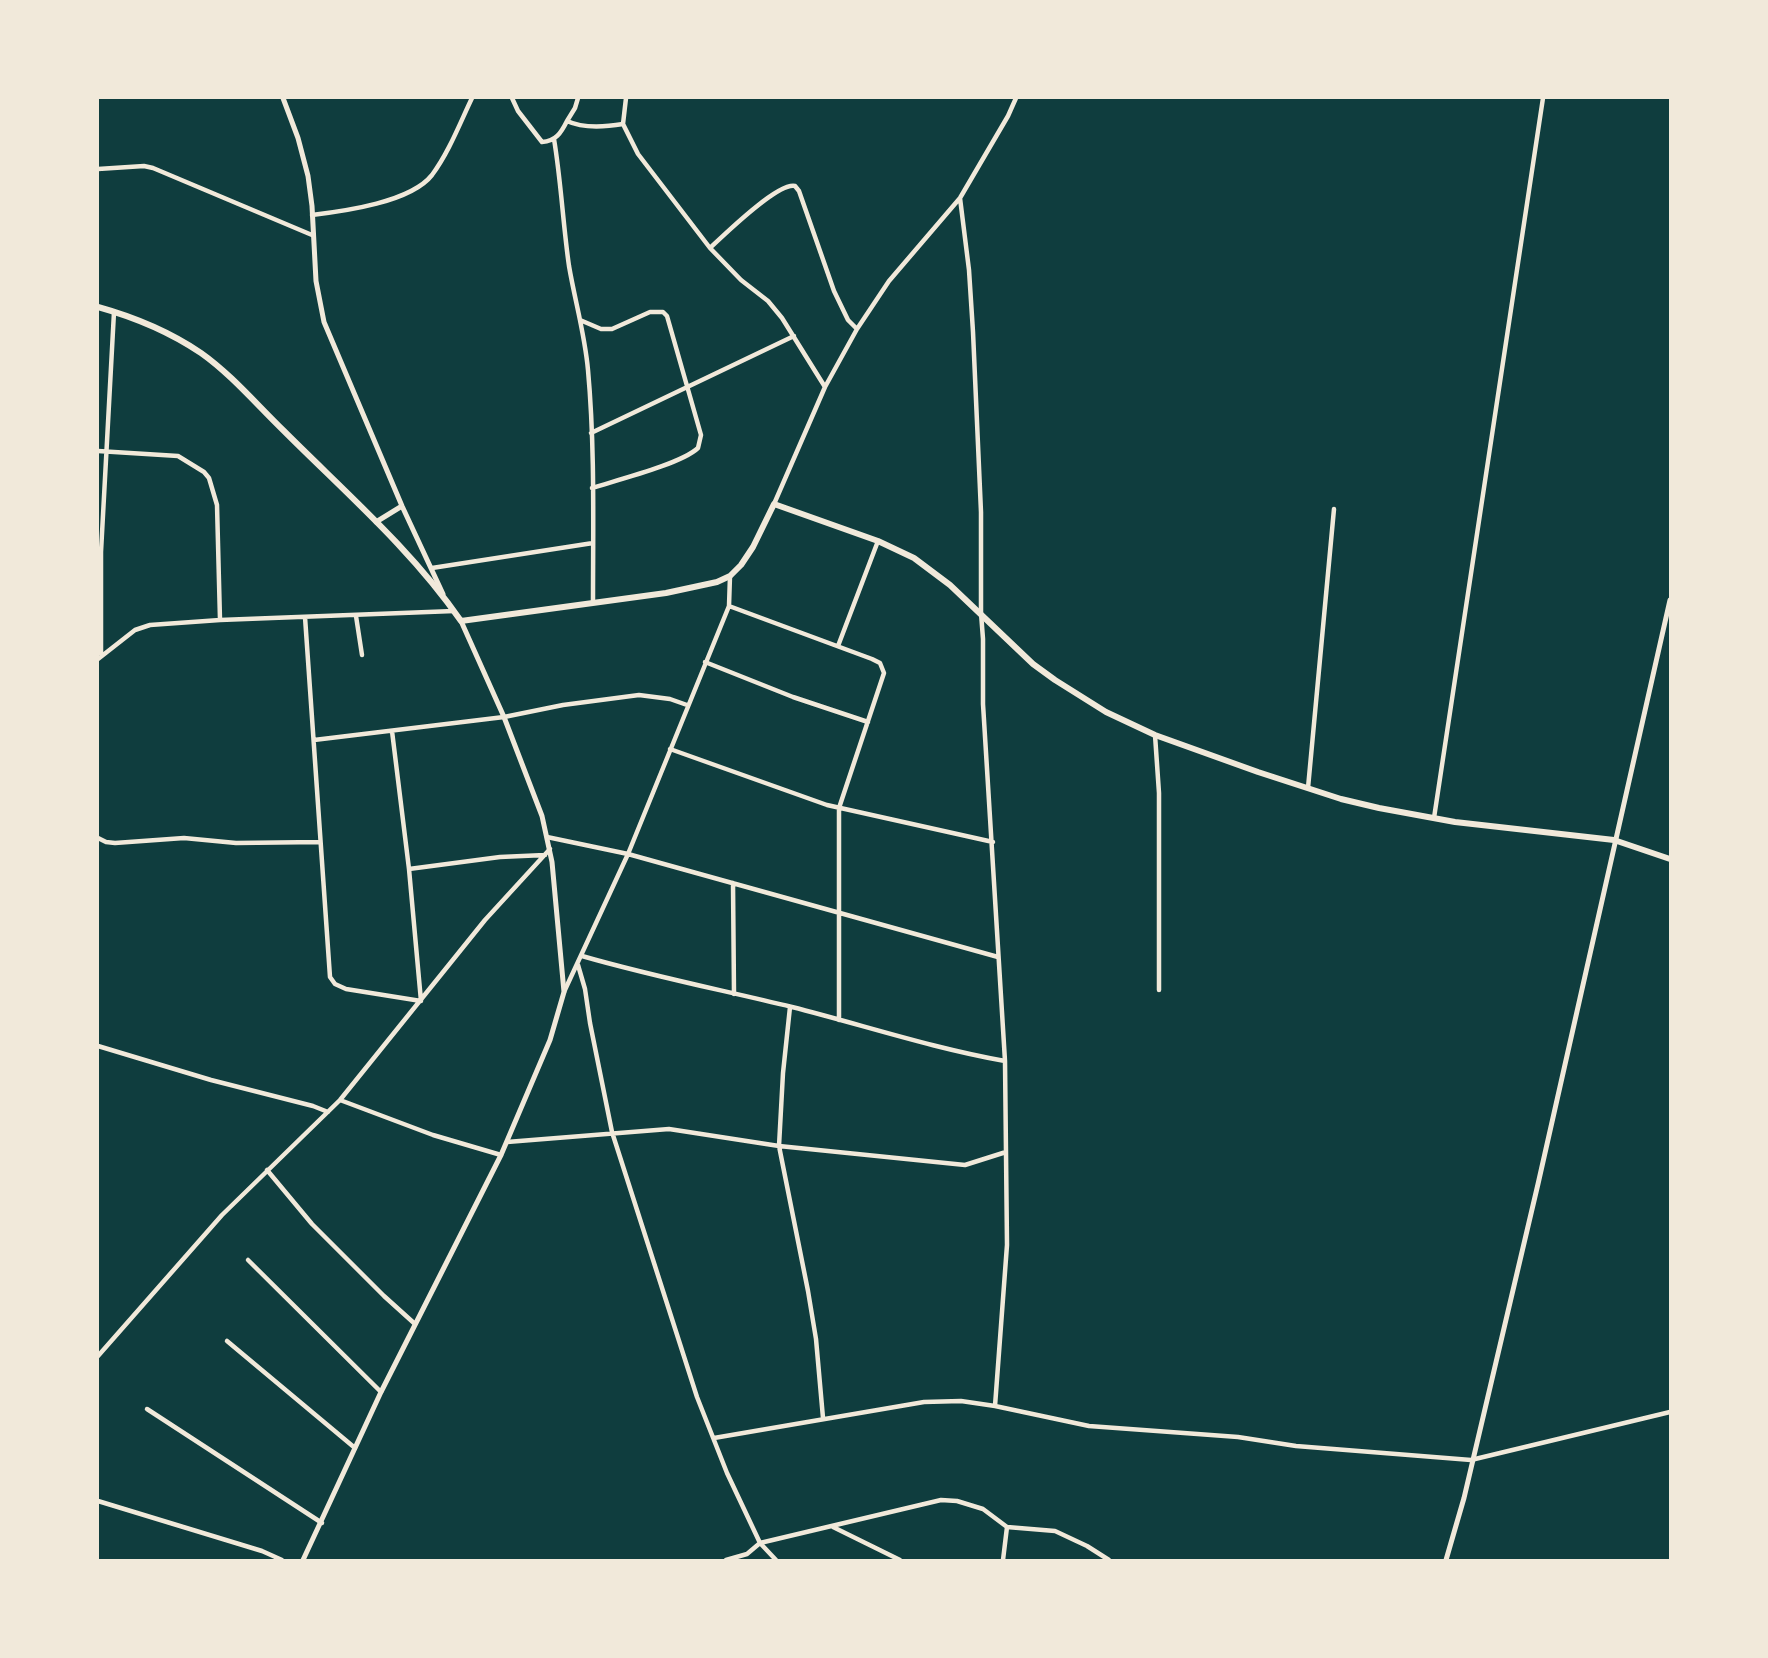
<!DOCTYPE html>
<style>
body{margin:0}
#map{position:relative;width:1768px;height:1658px;overflow:hidden;background:#0f3d3e;font-family:Lato,sans-serif}
canvas{display:block}
.frame{position:absolute;inset:0;border:99px solid #f1e9da;pointer-events:none}
</style>
<div id="map">
<canvas width="1768" height="1658"></canvas>
<div class="frame"></div>
</div>
<script>
const c = document.querySelector('canvas').getContext('2d');
c.lineJoin = 'round';
function stroke(path, color, width, dash) { c.strokeStyle = color; c.lineWidth = width; c.lineCap = dash ? 'butt' : 'round'; c.setLineDash(dash || []); c.stroke(path); }
const minor = new Path2D(`
 M512,98L518,111L542,142C556,141 561,133 567,121C584,129 605,127 623,124
 M626,98L623,124L638,154L710,248L741,280L768,301L782,318L825,387
 M567,121L575,108L578,98
 M554,139C561,181 563,224 569,266C575,301 585,335 588,370C595,447 593,526 593,603
 M98,169L144,166L153,168L312,235
 M960,198L969,270L973,332L981,512V613L983,639V704L1005,1061L1007,1245L995,1406
 M312,215C345,211 411,202 432,175C449,152 460,123 472,98
 M710,248C724,235 778,182 795,186L799,191L834,291L848,320L857,329
 M580,320L601,329H612L650,312H663L667,316L701,435L698,448C681,464 617,480 592,488
 M591,433L794,336
 M98,451L178,456L204,472L209,478L217,505L220,620
 M774,504L825,387L857,329L889,281L960,198L1008,116L1016,98
 M432,568L593,543
 M729,606L872,659L880,663L884,673L839,808V1020
 M356,616L362,655
 M305,617L330,977L335,984L346,989L421,1001L409,869L392,731
 M838,646L878,541
 M101,654V552L114,312
 M98,659L135,630L150,625L220,620L454,611
 M705,662L793,697L868,722
 M1155,735L1159,793V990
 M314,740L504,717L563,705L639,695L670,699L687,705
 M670,749L827,805L993,842
 M1308,788L1334,509
 M1434,818L1543,98
 M547,837L628,854L998,957
 M98,838L106,842L115,843L184,838L236,843L320,842
 M409,869L500,857L545,855
 M733,883L734,994
 M582,956C651,976 722,990 792,1007C863,1025 932,1048 1005,1061
 M578,965L585,989L590,1023L612,1132L697,1397L727,1473L760,1543L776,1560
 M564,992L628,854L729,606L730,576
 M790,1007L783,1073L779,1146L808,1291L816,1339L823,1418
 M98,1046L211,1080L313,1106L328,1112
 M340,1100L433,1135L501,1155
 M507,1142L669,1129L779,1146L965,1165L1006,1152
 M267,1170L312,1224L384,1296L415,1324
 M248,1260L381,1392
 M227,1341L355,1448
 M98,1356L222,1215L340,1100L485,920L550,849
 M147,1409L322,1523
 M714,1438L924,1402L961,1401L995,1406L1089,1426L1238,1437L1296,1446L1471,1460L1670,1412
 M98,1501L262,1551L282,1560
 M833,1527L900,1560
 M726,1560L747,1554L760,1543L941,1500L957,1501L983,1509L1007,1527L1055,1531L1087,1546L1109,1560
 M1003,1560L1007,1527`);
const tertiary = new Path2D(`
 M283,98L298,138L308,176L312,206L316,281L324,322L402,506L443,594
 M376,522L402,506
 M303,1560L381,1392L501,1155L550,1040L564,992L552,862L542,816L504,717L461,621
 M1446,1560L1464,1498L1538,1184L1670,600`);
const secondary = new Path2D(`
 M98,307C134,317 170,332 201,353C232,375 257,405 284,431C345,492 412,550 461,621L666,593L717,582L730,576L741,565L753,547L774,504L878,541L914,558L950,585L1033,664L1055,680L1106,712L1155,735L1258,772L1341,799L1379,808L1455,822L1614,840L1670,859`);
stroke(minor, '#f1e9da', 4.5);
stroke(tertiary, '#f1e9da', 5);
stroke(secondary, '#f1e9da', 6);
</script>
